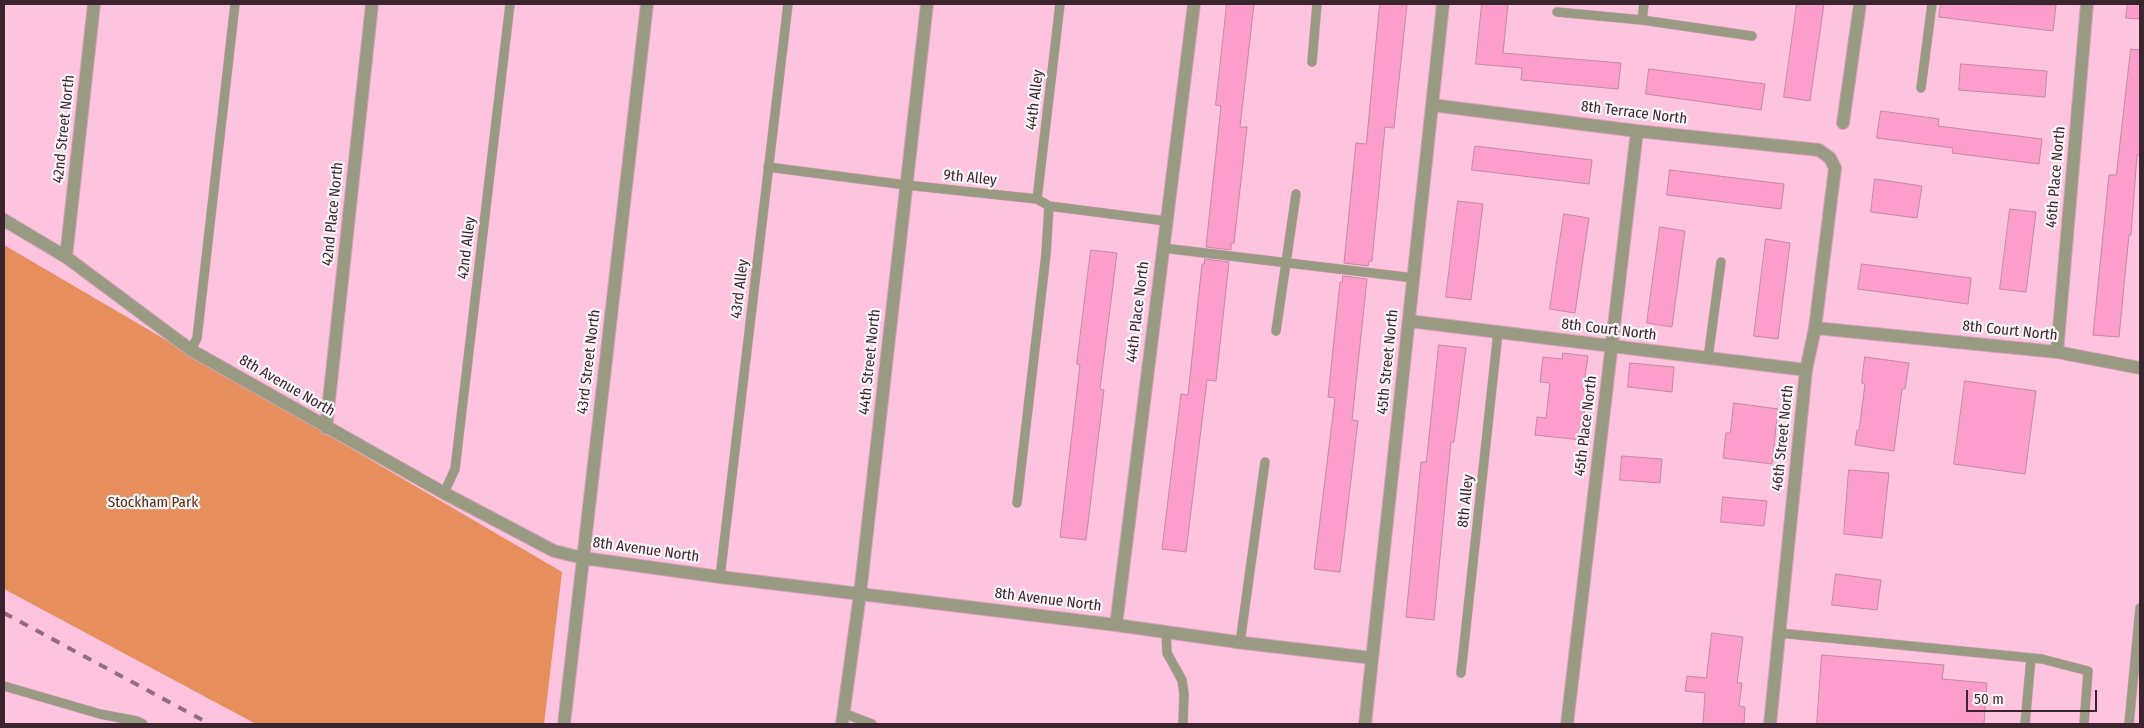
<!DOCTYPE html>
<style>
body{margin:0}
#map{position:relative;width:2144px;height:728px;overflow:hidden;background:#fec3de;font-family:"Fira Sans Condensed",sans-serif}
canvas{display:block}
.frame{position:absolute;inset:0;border:5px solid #3a242e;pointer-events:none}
.scale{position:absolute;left:1966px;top:690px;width:131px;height:22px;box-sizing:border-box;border:2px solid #3a242e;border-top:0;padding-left:6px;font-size:15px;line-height:18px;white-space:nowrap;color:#3a242e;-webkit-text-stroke:4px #fcf6f8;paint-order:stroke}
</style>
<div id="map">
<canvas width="2144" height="728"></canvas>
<div class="frame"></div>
<div class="scale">50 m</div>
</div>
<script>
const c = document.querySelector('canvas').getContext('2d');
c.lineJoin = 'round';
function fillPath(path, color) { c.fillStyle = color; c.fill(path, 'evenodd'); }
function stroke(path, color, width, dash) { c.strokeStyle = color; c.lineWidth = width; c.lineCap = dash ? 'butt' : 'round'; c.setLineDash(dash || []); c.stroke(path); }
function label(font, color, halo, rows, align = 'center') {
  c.font = font + ' "Fira Sans Condensed",sans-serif'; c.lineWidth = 4.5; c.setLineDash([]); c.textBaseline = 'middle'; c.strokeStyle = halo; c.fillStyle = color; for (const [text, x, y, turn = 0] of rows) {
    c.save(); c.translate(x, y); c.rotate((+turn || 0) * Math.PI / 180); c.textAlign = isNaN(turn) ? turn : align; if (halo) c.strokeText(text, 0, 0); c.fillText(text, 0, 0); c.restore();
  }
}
const green = new Path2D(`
 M4,245L562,572L544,724H256L4,589Z`);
const building = new Path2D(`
 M1227,4H1254L1240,127H1247L1234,243H1231V250L1206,247L1221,106L1216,105Z
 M1380,4H1407L1394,128L1385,127L1372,261H1369L1368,266L1344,263L1356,143L1366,144Z
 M1482,4H1508L1503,53L1621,63L1618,89L1521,80L1522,68L1476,64Z
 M1797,4H1824L1810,101L1784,97Z
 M1941,4L2056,5L2053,31L1939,17Z
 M2128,4H2140V19L2126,18Z
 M2131,49L2140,50V155H2137L2131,235H2129L2119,337L2093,335L2109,175H2116Z
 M1961,64L2047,71L2045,97L1959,90Z
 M1649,69L1765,84L1761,110L1646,94Z
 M1881,111L1939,119L1938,126L2042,139L2039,164L1952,153L1953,148L1877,138Z
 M1475,146L1592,160L1589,184L1472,170Z
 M1670,170L1784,184L1781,209L1667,195Z
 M1875,179L1922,186L1917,218L1871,212Z
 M1458,201L1483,204L1471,300L1446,297Z
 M2010,209L2036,212L2026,292L2000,289Z
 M1564,214L1589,218L1575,313L1550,309Z
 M1660,227L1685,231L1672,327L1647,323Z
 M1766,239L1790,243L1778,339L1754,336Z
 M1091,250L1117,253L1100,389L1104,390L1086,540L1060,537L1080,365L1077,364Z
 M1205,259L1229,262L1216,381L1207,380L1186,552L1162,549L1181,394L1188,395L1202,264H1204Z
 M1862,264L1971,278L1968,304L1858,289Z
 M1343,276L1367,279L1352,420L1358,421L1340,572L1314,569L1335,398L1328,397L1340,282H1342Z
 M1439,345L1466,348L1454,442H1451L1434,620L1406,617L1421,462H1426Z
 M1563,353L1588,356L1583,390H1587L1581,440L1535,435L1537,417L1546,418L1550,383L1540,382L1543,357L1562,359Z
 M1865,357L1909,363L1905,389H1902L1894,451L1855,445L1857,430H1859L1865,384L1862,383Z
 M1630,363L1674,367L1672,392L1628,387Z
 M1965,381L2036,391L2025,474L1954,464Z
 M1734,403L1778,409L1772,464L1723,458L1726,433H1730Z
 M1622,456L1662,459L1660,483L1620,480Z
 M1849,470L1889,473L1882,538L1844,534Z
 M1723,497L1767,501L1764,526L1721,522Z
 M1836,574L1881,580L1877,610L1832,605Z
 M1712,633L1743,637L1737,683H1742L1739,706L1745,707L1744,724H1703L1705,693L1685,691L1687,676L1706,678Z
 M1822,655L1944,665L1942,679L1987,683L1984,724H1817Z`);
const service = new Path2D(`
 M1644,4L1642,20L1752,36
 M1557,12L1642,20
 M1312,62L1317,4
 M1921,88L1932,4
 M768,167L906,185L1037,199L1049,206L1166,221
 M1037,199L1060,4
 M1163,248L1414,278
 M1276,331L1296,194
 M191,350L197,338L235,4
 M1708,358L1721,262
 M444,493L455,469L510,4
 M1017,503L1046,254L1049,206
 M720,577L788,4
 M1166,632L1167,653L1182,680L1184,694L1183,724
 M1779,633L2042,659L2088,671L2084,724
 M1240,643L1265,462
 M1461,673L1498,332
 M4,686L100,714L137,721L143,724
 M843,713L872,724
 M2025,724L2031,658
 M2129,724L2140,608`);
const minor = new Path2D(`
 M1432,105L1637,131L1819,150L1830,158L1835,168L1815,328L1806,370L1770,724
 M1843,123L1860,4
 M4,220L66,257L191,350L444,493L554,551L583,558L720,577L1116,625L1244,643L1372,658
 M66,257L94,4
 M1409,321L1806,370
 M1815,328L2057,352L2140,368
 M2057,352L2087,4
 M326,428L372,4
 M1116,625L1194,4
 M564,724L647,4
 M842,724L860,594L927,4
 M1365,724L1443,4
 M1567,724L1637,131`);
const rail = new Path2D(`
 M4,613L210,724`);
const streetNames = [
 ["44th Alley",1035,100,-83],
 ["8th Terrace North",1634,113,7],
 ["42nd Street North",64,129,-84],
 ["46th Place North",2056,177,-85],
 ["9th Alley",970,178,6],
 ["42nd Place North",333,214,-84],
 ["42nd Alley",467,248,-83],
 ["43rd Alley",740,289,-83],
 ["44th Place North",1138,312,-83],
 ["8th Court North",1609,330,7],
 ["8th Court North",2010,331,6],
 ["43rd Street North",589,362,-83],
 ["44th Street North",870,362,-84],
 ["45th Street North",1388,362,-84],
 ["8th Avenue North",287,386,30],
 ["45th Place North",1586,426,-83],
 ["46th Street North",1783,438,-84],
 ["8th Alley",1466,501,-84],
 ["8th Avenue North",646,550,8],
 ["8th Avenue North",1048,600,7]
];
const parkNames = [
 ["Stockham Park",153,503]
];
fillPath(green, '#e68e5c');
fillPath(building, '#fc9dcc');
stroke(building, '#c28aa4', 1);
stroke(service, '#d7a3bb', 10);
stroke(minor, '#d7a3bb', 14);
stroke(service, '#999a82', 9);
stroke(minor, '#999a82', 12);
stroke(rail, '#936c7e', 4, [9, 9]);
label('15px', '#3a242e', '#fcf6f8', streetNames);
label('15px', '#572b11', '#fcf6f8', parkNames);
</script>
